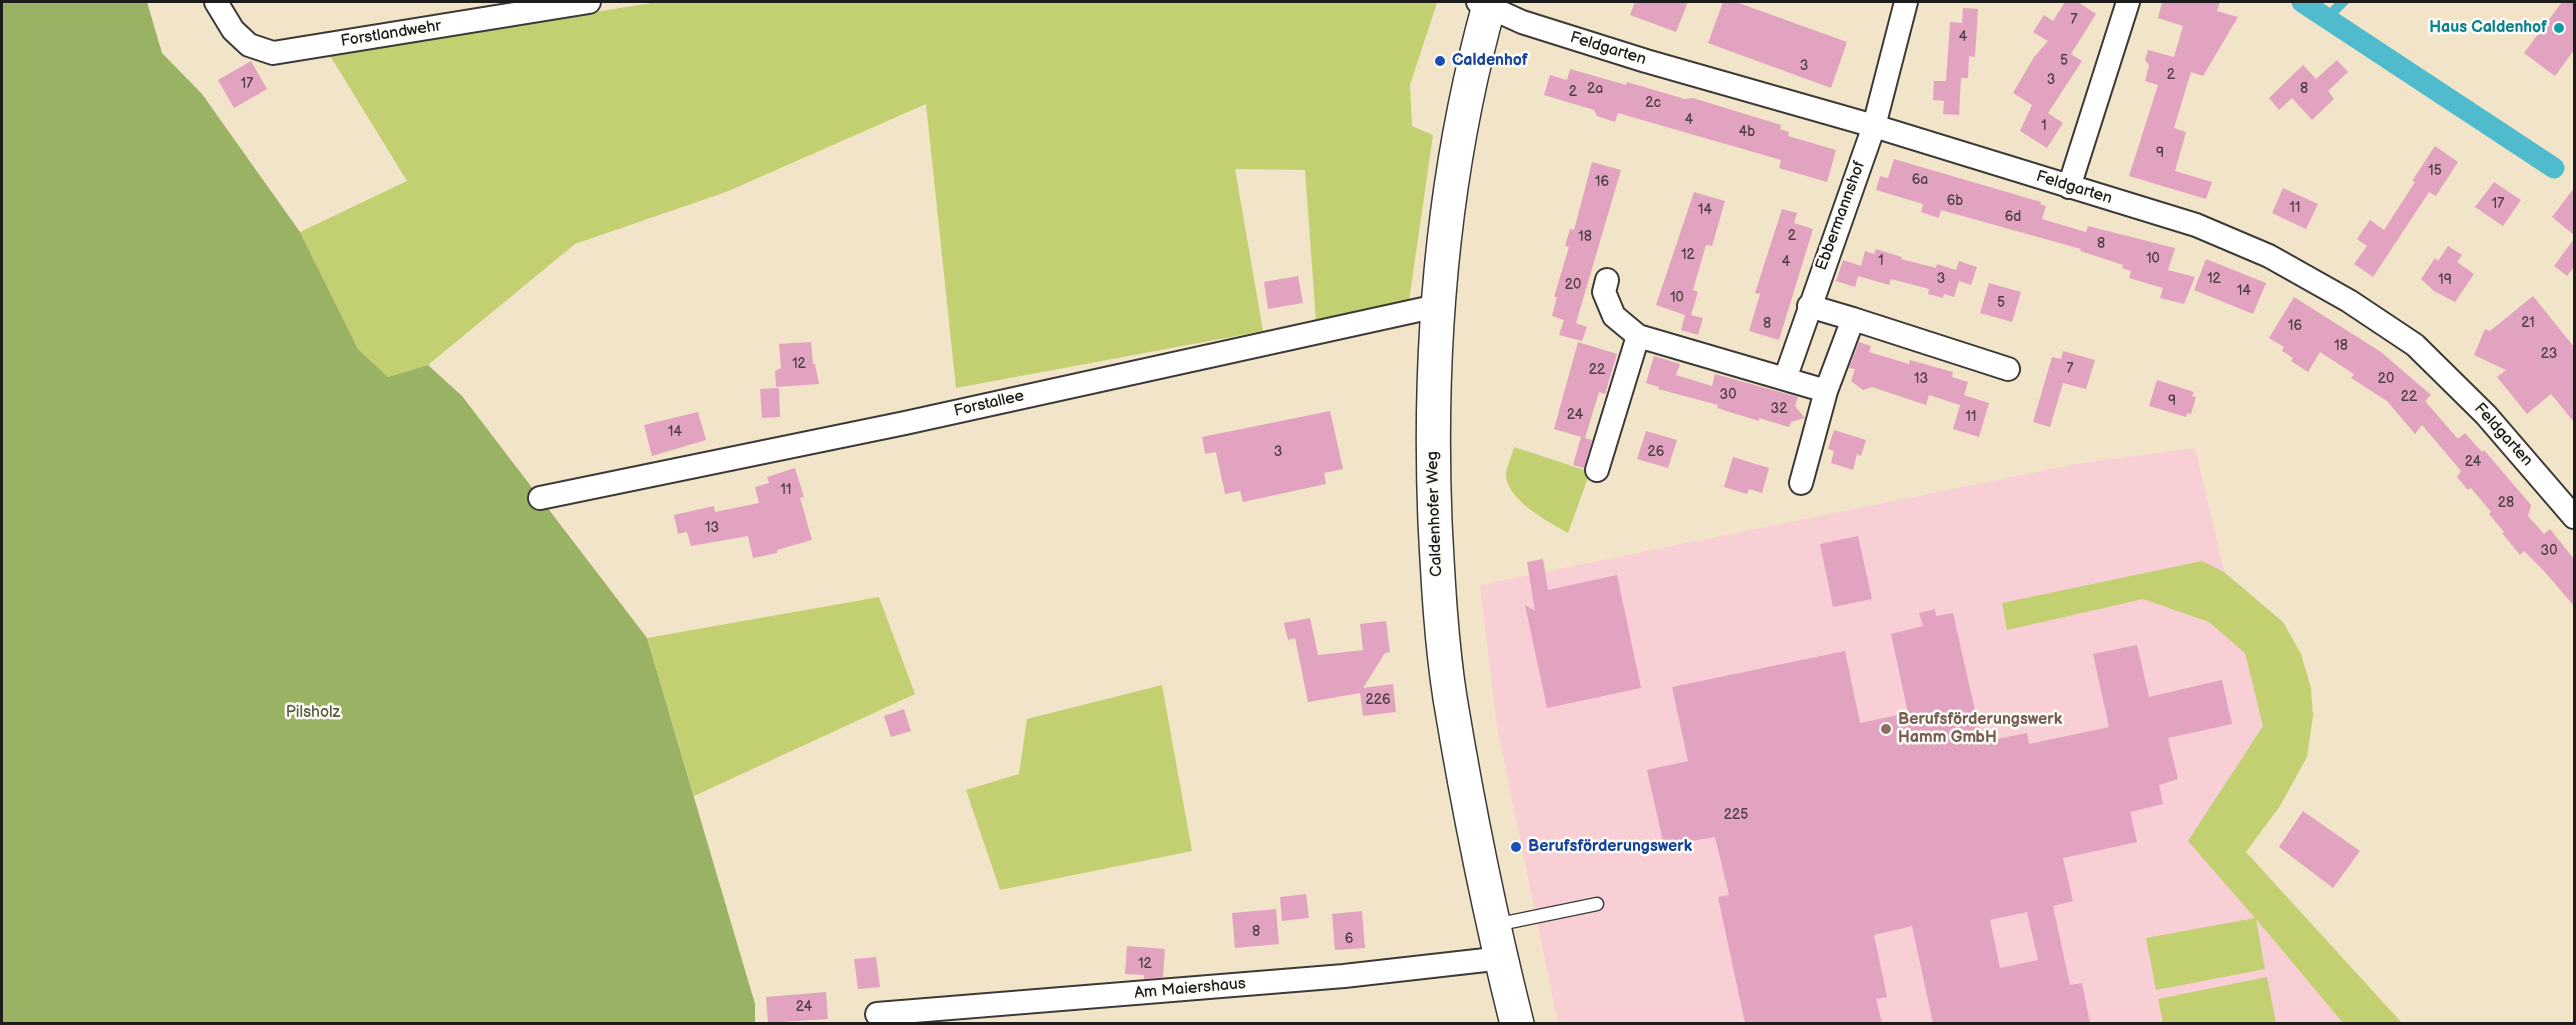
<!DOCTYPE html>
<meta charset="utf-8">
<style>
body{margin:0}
#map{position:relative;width:2576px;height:1025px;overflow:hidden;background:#f2e4c8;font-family:"Balsamiq Sans",sans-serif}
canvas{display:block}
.frame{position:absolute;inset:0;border:3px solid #1c1c1c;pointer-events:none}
</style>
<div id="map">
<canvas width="2576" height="1025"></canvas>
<div class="frame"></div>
</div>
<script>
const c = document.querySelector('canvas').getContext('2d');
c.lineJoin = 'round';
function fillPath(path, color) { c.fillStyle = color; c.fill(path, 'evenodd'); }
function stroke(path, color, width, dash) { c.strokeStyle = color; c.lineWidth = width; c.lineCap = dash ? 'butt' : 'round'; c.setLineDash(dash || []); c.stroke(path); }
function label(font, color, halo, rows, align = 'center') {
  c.font = font + ' "Balsamiq Sans",sans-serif'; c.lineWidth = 5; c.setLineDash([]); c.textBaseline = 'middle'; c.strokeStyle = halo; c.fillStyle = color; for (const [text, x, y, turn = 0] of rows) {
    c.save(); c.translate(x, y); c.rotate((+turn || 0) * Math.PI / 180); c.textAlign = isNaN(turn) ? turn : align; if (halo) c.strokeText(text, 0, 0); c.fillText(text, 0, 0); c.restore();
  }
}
const built = new Path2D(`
 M2195,448L2236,622L2278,705L2200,852L2343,1023H1558L1496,721L1480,585L2076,464Z`);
const green = new Path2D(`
 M658,2L1437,3L1410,85L1412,126L1433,135L1406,322L1316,321L1305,170L1235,169L1263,331L956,388L926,104L726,192L575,244L428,365L388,377L358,349L300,232L407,181L329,54Z
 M1514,447L1590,472L1568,533C1550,523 1505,499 1506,474C1507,466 1512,455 1514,447Z
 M2202,561L2224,572L2283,622L2301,654L2311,688L2313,716L2307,757L2280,806L2246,852L2402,1023H2343L2256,919L2265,969L2156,990L2146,938L2255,918L2188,841L2263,726L2245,653L2209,622L2143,599L2007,630L2002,603Z
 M879,597L915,694L694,796L647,638Z
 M1162,685L1192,851L1000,890L966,790L1019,774L1027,719Z
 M2267,977L2276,1023H2163L2158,999Z`);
const forest = new Path2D(`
 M2,2H147L162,53L202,94L300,232L358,349L388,377L428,365L462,396L647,638L755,1004V1023L2,1024Z`);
const water = new Path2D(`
 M2335,2H2350L2332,20L2320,12L2330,8Z`);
const canal = new Path2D(`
 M2302,2L2554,168`);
const building = new Path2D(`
 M1635,2H1688L1676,32L1630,15Z
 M1723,2H1736L1847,42L1831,88L1708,43Z
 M2065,2H2078L2096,14L2071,54L2082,61L2048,113L2063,123L2047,148L2020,131L2032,105L2013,93L2034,57L2048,41L2033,32L2044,15L2053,21Z
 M2162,2H2220L2217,11L2238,17L2203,76L2191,72L2174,128L2186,132L2175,171L2212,182L2206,199L2129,176L2158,85L2145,81L2149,65L2145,60L2148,50L2174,57L2183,26L2158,18Z
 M2562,2H2574V50L2555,76L2524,53Z
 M1963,8L1978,9L1975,57L1969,56L1968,78H1961L1959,115L1943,114L1944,101L1933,100L1934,81H1946L1950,22L1962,23Z
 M2337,60L2348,72L2328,91L2334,99L2312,120L2292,98L2279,110L2269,98L2303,65L2316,79Z
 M251,61L267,89L234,108L218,80Z
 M1570,69L1626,85L1627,82L1685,99L1693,98L1781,125L1780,129L1789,132L1788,136L1836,150L1827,182L1779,168L1781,160L1618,113L1615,122L1597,116L1594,110L1544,95L1550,75L1567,80Z
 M2435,146L2458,162L2436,196L2429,192L2373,277L2354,264L2367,246L2357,239L2370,220L2384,230L2415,182L2412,181Z
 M1894,159L2041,202L2040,204L2046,206L2042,219L2086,232L2088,226L2175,248L2168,270L2195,277L2184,304L2160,298L2163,288L2129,278L2131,271L2122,268L2123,265L2080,251L2081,249L1941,210L1939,218L1921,212L1923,204L1876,190L1880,176L1888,178Z
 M1592,162L1621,170L1576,323L1587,327L1582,341L1559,335L1564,320L1552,316L1557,297H1554L1569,247L1565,246L1570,229L1574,230Z
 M2494,182L2521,200L2503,226L2475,207Z
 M2283,188L2318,204L2306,229L2272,213Z
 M2574,188V235L2552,217Z
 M1694,192L1725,201L1712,246L1706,245L1693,290L1698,292L1691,315L1703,318L1698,335L1681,330L1685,315L1656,305Z
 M1782,209L1797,213L1794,223L1813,229L1779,340L1749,331L1760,294L1755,293Z
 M2574,239V267L2567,276L2554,266Z
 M2448,246L2462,255L2457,262L2474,274L2455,302L2434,291L2421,279L2435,258L2438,261Z
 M1876,249L1902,257L1901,259L1936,268L1937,264L1956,270L1959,261L1977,267L1971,285L1959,281L1954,297L1944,294L1943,298L1928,294L1929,289L1891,279L1889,285L1858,276L1855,287L1836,281L1843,260L1861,266L1865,251L1874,254Z
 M2206,259L2266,283L2253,314L2194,290Z
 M1298,276L1303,303L1268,309L1264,282Z
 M1989,283L2021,292L2012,322L1980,313Z
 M2533,296L2574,347V422L2551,394L2527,414L2497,377L2506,370L2474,355L2485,329L2490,331Z
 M2294,297L2381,352L2431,395L2425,401L2458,439L2465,433L2482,452L2484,450L2531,505L2528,516L2544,534L2550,529L2574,559V606L2544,571L2524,551L2520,555L2502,533L2504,532L2489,514L2491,512L2471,488L2468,490L2457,477L2461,471L2422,425L2415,434L2387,401L2351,378L2354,374L2320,352L2308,372L2291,361L2293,358L2282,351L2284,347L2269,338Z
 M811,342L813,364H815L819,384L776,387L775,371L781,368L779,344Z
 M1578,342L1617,354L1605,394L1599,392L1585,438L1592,440L1584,468L1573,465L1581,437L1554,429Z
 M1859,342L1871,346L1869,352L1909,364L1910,360L1953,372L1952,377L1968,382L1964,395L1989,403L1979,437L1953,429L1960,405L1929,395L1926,405L1872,387L1863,390L1851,381L1855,369L1849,368Z
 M2063,351L2095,360L2086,389L2063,383L2050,427L2033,422L2052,357L2061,359Z
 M1654,356L1680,364L1676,375L1712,386L1715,374L1798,397L1795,406L1805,418L1791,422L1789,427L1759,418V421L1717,408L1718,405L1658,389L1659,387L1646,383Z
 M2157,380L2194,392L2192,396L2196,397L2191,414L2187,413L2186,417L2149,406Z
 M779,388L780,417L762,418L760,389Z
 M1330,411L1343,469L1324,473L1326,484L1243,502L1240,491L1225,494L1216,452L1205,454L1202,437Z
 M698,412L706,440L652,456L644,425Z
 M1834,430L1866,440L1861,456L1857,454L1853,470L1831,463L1834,451L1828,449Z
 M1646,431L1677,440L1668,468L1637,459Z
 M1733,457L1769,468L1762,493L1749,489L1747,494L1724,487Z
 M795,468L804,497L800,498L812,540L777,550V553L753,558L748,536L691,546L687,532L678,534L674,515L714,506L715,512L759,503L755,487L769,483L767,477Z
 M1858,536L1872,599L1833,607L1820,544Z
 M1543,559L1548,590L1617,575L1641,688L1547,708L1525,605L1535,611L1527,562Z
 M1935,609L1936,616L1953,613L1982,742L2027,733L2029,744L2109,727L2093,654L2137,645L2149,697L2222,680L2232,724L2168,738L2178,779L2159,785L2163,804L2130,812L2137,842L2063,858L2073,901L2053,906L2070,985L2082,983L2090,1023H1933L1912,926L1874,935L1887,997L1876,999L1882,1023H1745L1718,897L1729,895L1715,837L1664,846L1647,770L1688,761L1672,687L1845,651L1860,723L1908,713L1891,634L1923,626L1919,613ZM2027,912L2038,960L2000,968L1990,920Z
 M1310,618L1318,655L1363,650L1360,624L1386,621L1390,652L1385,653L1363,688L1393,684L1396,712L1363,716L1360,693L1308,702L1295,638L1288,640L1284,623Z
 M904,709L911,731L891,737L884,716Z
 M2303,811L2360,851L2333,888L2279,847Z
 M1306,894L1309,918L1282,921L1280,897Z
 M1276,909L1279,944L1235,948L1232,913Z
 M1362,911L1365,948L1335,950L1332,914Z
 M1127,946L1165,949L1163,977L1144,979V975L1125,974Z
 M876,957L880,987L858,989L854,959Z
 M826,992L828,1019L768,1023L766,997Z`);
const lane = new Path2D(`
 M1495,925L1597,904`);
const street = new Path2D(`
 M216,2L233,30L249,45L273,53L589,2
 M1478,2L1522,22L1646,61L1874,126L2196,225L2269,256L2349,301L2415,345L2486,415L2574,517
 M2069,187L2128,2
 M1607,280L1604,292L1614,316L1638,336L1785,379L1874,126L1906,2
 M1853,319L2008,369
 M1785,379L1826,391L1853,319L1809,306
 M1597,470L1638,336
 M1801,483L1826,391
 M540,498L905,423L1437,306
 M877,1014L1344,976L1503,958`);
const secondary = new Path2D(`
 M1490,2C1443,170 1428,347 1435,522C1438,580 1441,640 1450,698C1468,807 1490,916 1517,1024`);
const markers = [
 [2559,28,6,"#0f9aa8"],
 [1440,61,6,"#1a4fb4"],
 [1886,729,6,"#8d6e63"],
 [1516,847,6,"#1a4fb4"]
];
const numberNames = [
 ["7",2074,20],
 ["4",1963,37],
 ["5",2064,61],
 ["3",1804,66],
 ["2",2171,75],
 ["3",2051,80],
 ["17",247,84],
 ["2a",1595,89],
 ["8",2304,89],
 ["2",1573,92],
 ["2c",1653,103],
 ["4",1689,120],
 ["1",2044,126],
 ["4b",1747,132],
 ["9",2160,153],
 ["15",2435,171],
 ["6a",1920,180],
 ["16",1602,182],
 ["6b",1955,201],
 ["17",2498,204],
 ["11",2295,208],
 ["14",1705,210],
 ["6d",2013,217],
 ["2",1792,236],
 ["18",1585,237],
 ["8",2101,244],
 ["12",1688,255],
 ["10",2153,259],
 ["1",1881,261],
 ["4",1786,262],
 ["3",1941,279],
 ["12",2214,279],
 ["19",2445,280],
 ["20",1573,285],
 ["14",2244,291],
 ["10",1677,298],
 ["5",2001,303],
 ["21",2528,323],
 ["8",1767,324],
 ["16",2295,326],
 ["18",2341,346],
 ["23",2549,354],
 ["12",799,364],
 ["7",2070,369],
 ["22",1597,370],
 ["13",1921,379],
 ["20",2386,379],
 ["30",1728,395],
 ["22",2409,397],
 ["9",2172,401],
 ["32",1779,409],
 ["24",1575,415],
 ["11",1971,417],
 ["14",675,432],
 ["3",1278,452],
 ["26",1656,452],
 ["24",2473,462],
 ["11",786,490],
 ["28",2506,503],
 ["13",712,528],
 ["30",2549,551],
 ["226",1378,700],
 ["225",1736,815],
 ["8",1256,932],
 ["6",1349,939],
 ["12",1145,964],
 ["24",804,1007]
];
const cultureNames = [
 ["Haus Caldenhof",2547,28]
];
const streetNames = [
 ["Forstlandwehr",391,34,-9],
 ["Feldgarten",1608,49,17],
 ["Feldgarten",2074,188,17],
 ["Ebbermannshof",1841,216,-70],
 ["Forstallee",989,404,-13],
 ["Feldgarten",2503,435,48],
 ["Caldenhofer Weg",1435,514,-92],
 ["Am Maiershaus",1190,989,-5]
];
const transitNames = [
 ["Caldenhof",1452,61],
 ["Berufsförderungswerk",1528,847]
];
const parkNames = [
 ["Pilsholz",313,713]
];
const educationNames = [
 ["Berufsförderungswerk",1898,720],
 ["Hamm GmbH",1898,738]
];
fillPath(built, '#f7cfd5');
fillPath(green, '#c3d071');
fillPath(forest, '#9ab263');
fillPath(water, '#51bbce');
stroke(canal, '#51bbce', 21);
fillPath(building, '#e2a3c1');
stroke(lane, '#3c3a36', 15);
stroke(street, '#3c3a36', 26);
stroke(secondary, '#3c3a36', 36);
stroke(lane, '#fff', 12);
stroke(street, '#fff', 22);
stroke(secondary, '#fff', 33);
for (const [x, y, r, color] of markers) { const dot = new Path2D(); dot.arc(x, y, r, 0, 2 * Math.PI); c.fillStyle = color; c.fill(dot); stroke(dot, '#fdfcf7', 2); }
label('14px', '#4e3e45', null, numberNames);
label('bold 16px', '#0d838f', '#fdfcf7', cultureNames, 'right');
label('16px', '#1c1c1c', '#fdfcf7', streetNames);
label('bold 16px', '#164399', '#fdfcf7', transitNames, 'left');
label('16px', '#565b3a', '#fdfcf7', parkNames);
label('bold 16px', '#785e54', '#fdfcf7', educationNames, 'left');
</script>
